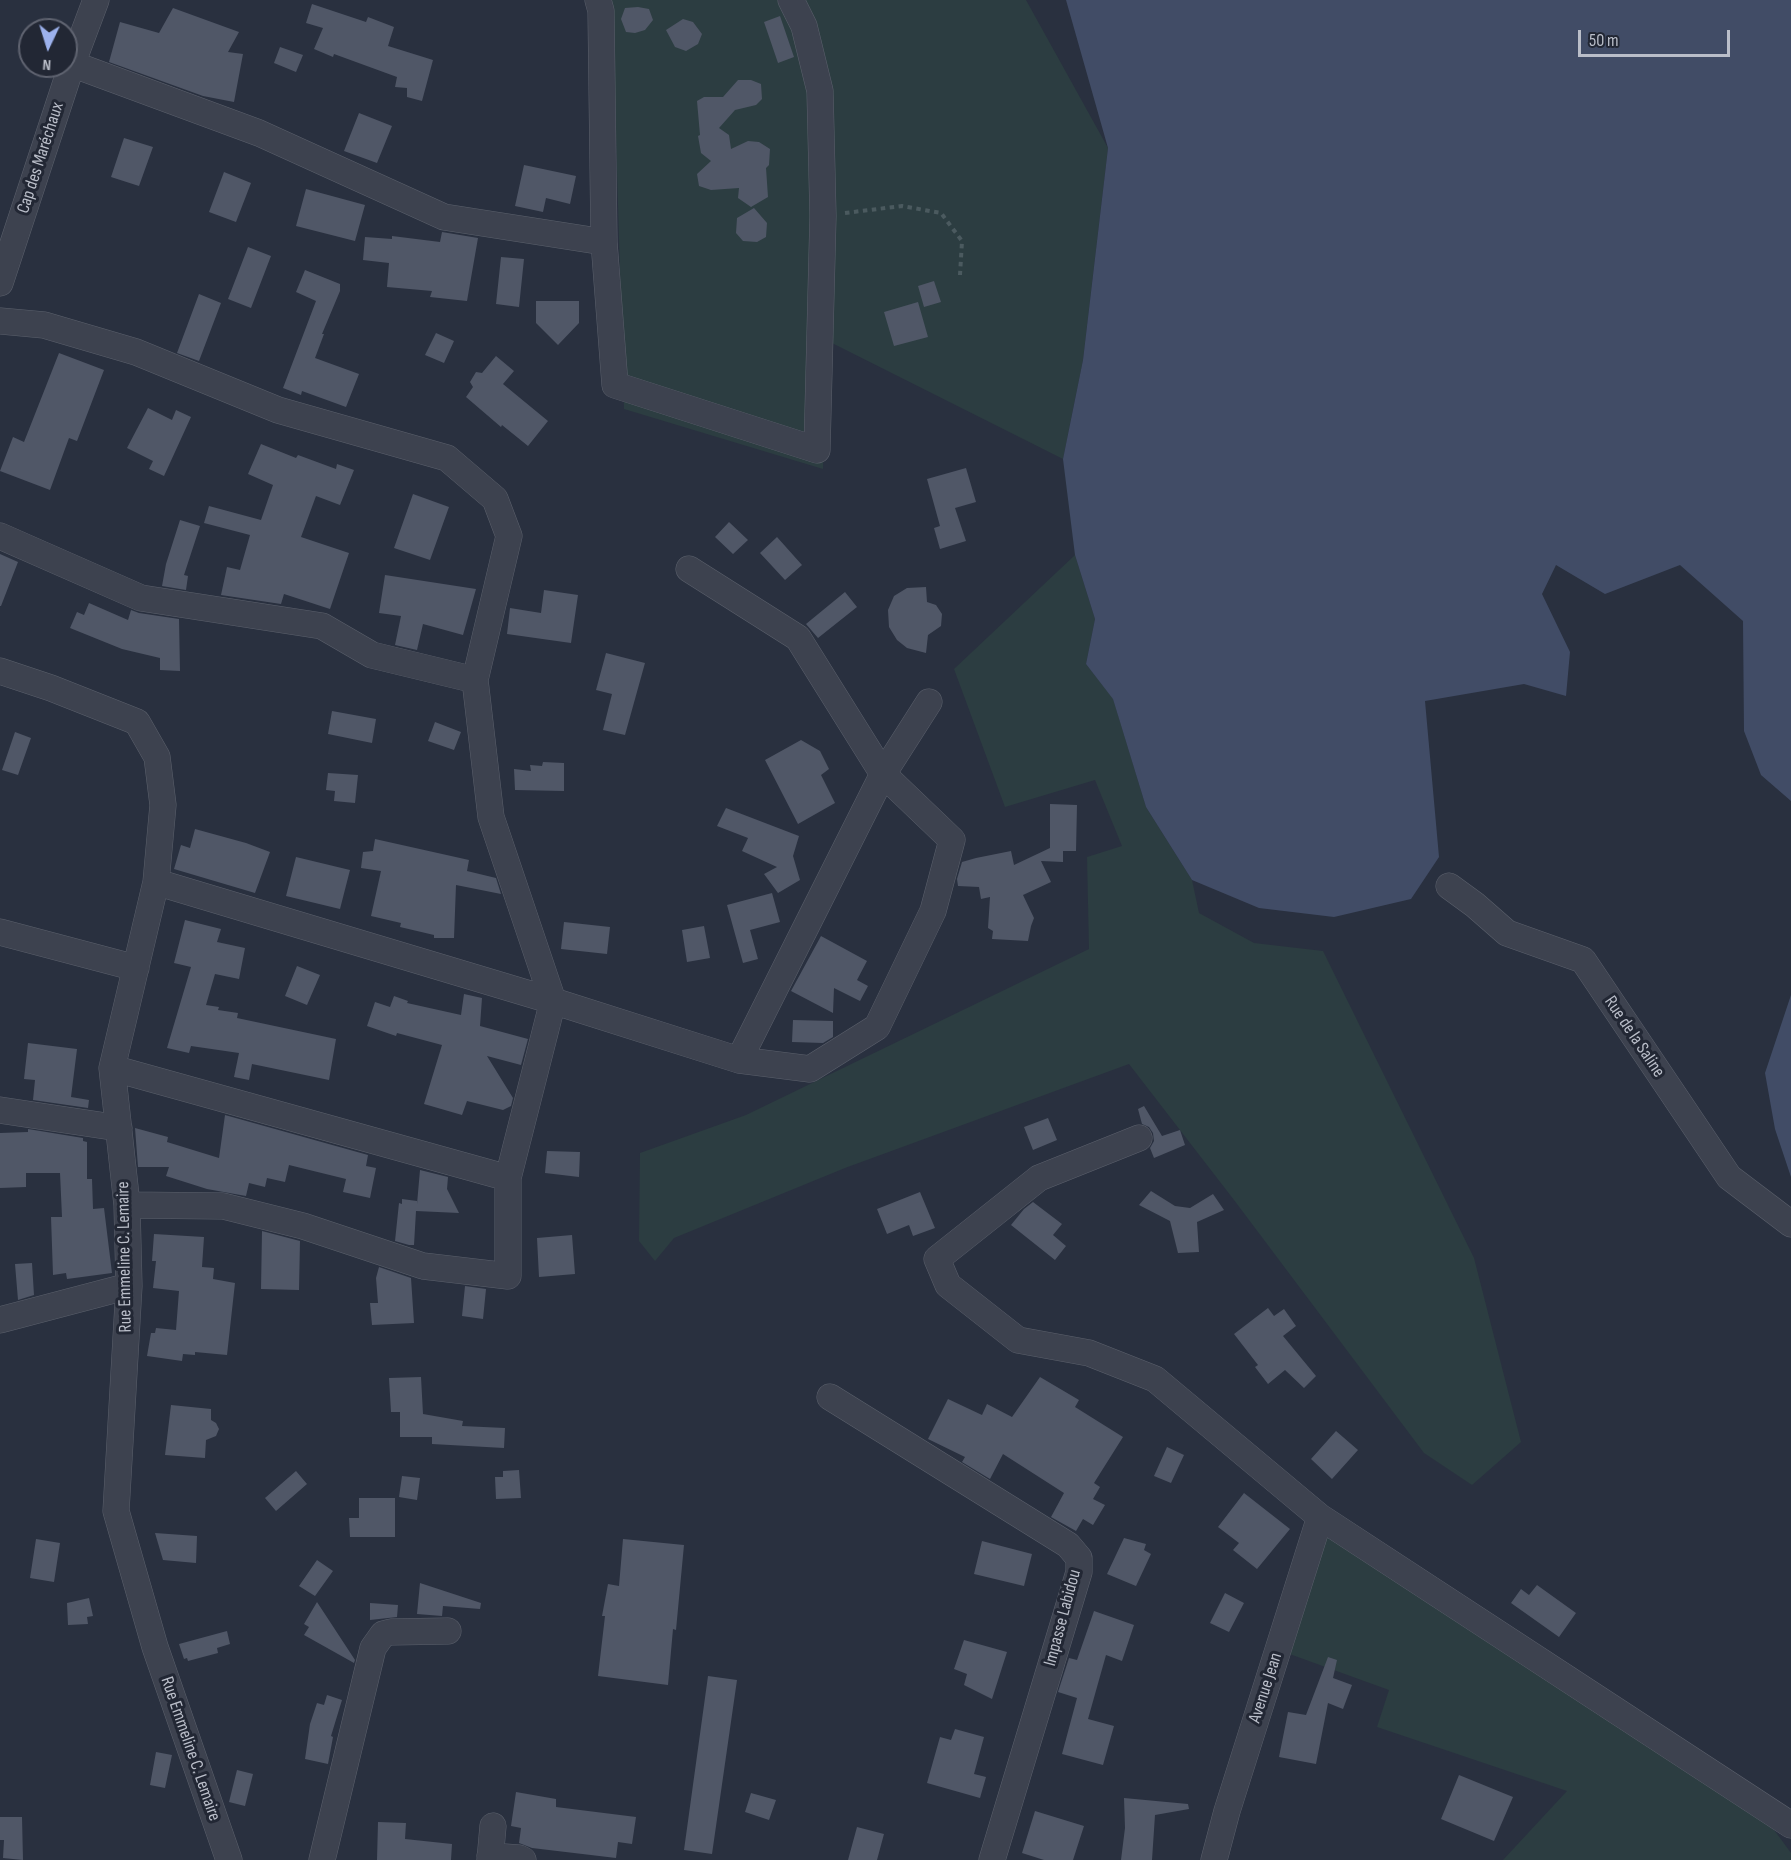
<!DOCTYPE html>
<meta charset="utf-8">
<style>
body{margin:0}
#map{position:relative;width:1791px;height:1860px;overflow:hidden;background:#29303f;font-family:"Sofia Sans Condensed",sans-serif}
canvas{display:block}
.north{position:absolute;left:18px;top:18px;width:60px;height:60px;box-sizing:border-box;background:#222734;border:2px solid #5f6370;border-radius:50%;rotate:184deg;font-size:16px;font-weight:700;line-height:24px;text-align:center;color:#babec9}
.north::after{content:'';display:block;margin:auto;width:21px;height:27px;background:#9cb1ec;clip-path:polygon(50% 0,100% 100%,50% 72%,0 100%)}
.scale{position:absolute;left:1578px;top:30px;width:152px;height:27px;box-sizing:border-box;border:3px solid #babec9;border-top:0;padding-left:8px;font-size:18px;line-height:21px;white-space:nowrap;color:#babec9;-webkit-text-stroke:4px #222734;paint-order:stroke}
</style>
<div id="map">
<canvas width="1791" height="1860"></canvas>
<div class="north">N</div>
<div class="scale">50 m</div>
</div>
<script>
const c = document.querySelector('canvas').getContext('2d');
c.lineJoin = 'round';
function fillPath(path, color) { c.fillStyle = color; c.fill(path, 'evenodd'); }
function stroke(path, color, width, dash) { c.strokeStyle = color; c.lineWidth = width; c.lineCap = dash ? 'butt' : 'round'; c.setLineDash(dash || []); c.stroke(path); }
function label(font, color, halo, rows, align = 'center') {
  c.font = font + ' "Sofia Sans Condensed",sans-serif'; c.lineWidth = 6; c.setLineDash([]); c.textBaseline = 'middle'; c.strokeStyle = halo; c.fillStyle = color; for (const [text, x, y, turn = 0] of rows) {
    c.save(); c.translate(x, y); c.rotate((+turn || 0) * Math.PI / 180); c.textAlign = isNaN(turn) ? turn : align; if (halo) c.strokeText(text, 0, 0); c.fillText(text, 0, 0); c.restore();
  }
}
const green = new Path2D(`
 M612,0H1026L1108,148L1083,360L1063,459L826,340L823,469L624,409Z
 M1075,555L1095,619L1086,664L1113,698L1146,807L1192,880L1199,913L1254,943L1323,951L1474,1258L1521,1442L1472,1485L1424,1453L1234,1200L1129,1064L845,1168L674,1238L655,1261L639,1241L640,1153L746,1115L1089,949L1087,857L1122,846L1095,780L1005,807L954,669Z
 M1326,1527L1772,1827L1791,1853V1860H1503L1567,1791L1377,1727L1389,1690L1284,1652Z`);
const water = new Path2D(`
 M1066,0H1791V801L1761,775L1744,731L1743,621L1680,565L1605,594L1556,565L1542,594L1570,652L1566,696L1524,684L1425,701L1439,857L1411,899L1334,917L1259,908L1192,880L1146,807L1113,699L1086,664L1095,619L1075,555L1063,459L1083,360L1108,148Z
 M1791,995V1177L1775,1129L1765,1073Z`);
const building = new Path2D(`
 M312,4L366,22L368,17L394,27L388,46L433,60L422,101L407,97V88L395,87L397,77L334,54L333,57L314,49L323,28L306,23Z
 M638,7L649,9L653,20L645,30L635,33L626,32L621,19L625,8Z
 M173,8L239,32L228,52L243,54L234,102L203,96L109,62L120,22L159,33Z
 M780,16L794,57L778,63L764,22Z
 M683,19L693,22L702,34L698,44L686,51L675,47L666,30Z
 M280,47L303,55L296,72L274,63Z
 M738,80H751L761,84L762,99L756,105L735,110L719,128L729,135L731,149L748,141L759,142L770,149L769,165L766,168L768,197L751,207L738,198L739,188L711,190L699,186L697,174L711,161L701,153L698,136L700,135L697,101L704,97H723Z
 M359,113L392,126L377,163L344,151Z
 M124,138L153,147L139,186L111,177Z
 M524,165L576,176L570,204L546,198L543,212L515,206Z
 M224,172L251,183L236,222L209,212Z
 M306,189L365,205L355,241L296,226Z
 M754,208L767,223L766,237L757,242L743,241L736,233L737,218Z
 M442,232L478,238L467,301L430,297L432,291L387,287L389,263L363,260L365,237L392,239V236L440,242Z
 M248,247L271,256L251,308L228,299Z
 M501,257L524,259L519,307L496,304Z
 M305,270L340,284V291L322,334H324L315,358L359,374L346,407L302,391L301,395L283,388L316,301L296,292Z
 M934,281L941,302L924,307L918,286Z
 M199,294L221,303L199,361L177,353Z
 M536,301H579V323L558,345L536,323Z
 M918,302L928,337L894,346L884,312Z
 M436,333L454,341L444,363L425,355Z
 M59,353L104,370L77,441L69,438L50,490L0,471L13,437L24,442Z
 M496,356L514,371L503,384L548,421L528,446L502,425L501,427L466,397L473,387L470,382L476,372L482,373Z
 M148,408L172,420L176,410L191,417L164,476L149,469L153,461L127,448Z
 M261,444L296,458L298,455L336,469L337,464L354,470L340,505L316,496L301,537L349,553L330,609L284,594L281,604L221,595L227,567L240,570L250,535L204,523L209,506L261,520L273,485L248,474Z
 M966,468L976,502L955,508L966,541L940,549L934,528L940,526L927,479Z
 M413,494L449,507L430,560L394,548Z
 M180,520L200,526L184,575L188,576L186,590L162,586L166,564Z
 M729,522L748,540L733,554L715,537Z
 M777,537L802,565L785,580L760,553Z
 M0,554L18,562L1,606H0Z
 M385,575L476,589L463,635L423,624L417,650L395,645L401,616L379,613Z
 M926,587L927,602L936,605L942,614L941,626L928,635L926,653L907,648L897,640L889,627L888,610L894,596L907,588Z
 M544,590L578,595L571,643L507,634L510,608L541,613Z
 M845,592L857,607L818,638L806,624Z
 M89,603L128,620L131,610L139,613L179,619L180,671L160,670V658L122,649L70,628L77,612L84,615Z
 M606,653L645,663L625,735L603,730L612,694L596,690Z
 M332,711L376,719L372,743L328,734Z
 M435,722L461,732L454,750L428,741Z
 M15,732L31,738L18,775L2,770Z
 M801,740L820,751L829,769L821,775L835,803L798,824L765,760Z
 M543,762L564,763V791L515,790L514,769L531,771L530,765L542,766Z
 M328,773L358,775L355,803L334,801L335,791L326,790Z
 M1050,804L1077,805L1076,851H1063V862L1041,861L1051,882L1023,895L1034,918L1031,926L1028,941L992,939L993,931L988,928L990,897L981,899L979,887L958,886L957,879L962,862L976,858L1011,851L1014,865L1050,848Z
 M726,808L799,836L793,856L800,880L778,893L764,874L777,867L742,851L748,838L717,826Z
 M195,829L246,843L270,852L255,893L174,869L181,845L190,848Z
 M375,839L469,860L467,871L496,878L501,894L456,885L454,938H434V935L400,927L401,923L371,916L381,871L361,868L363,852L373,851Z
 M296,857L350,870L340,909L286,896Z
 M772,893L780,922L750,930L758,959L743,963L727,905Z
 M185,920L221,929L217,942L245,948L239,979L215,974L206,1005L219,1007L218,1010L238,1013L237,1018L336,1039L329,1080L252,1064L249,1080L234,1077L239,1053L191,1046L189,1053L167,1048L191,967L174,963Z
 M564,922L610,927L607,954L561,949Z
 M704,926L710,958L687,962L682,930Z
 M821,936L867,961L857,980L868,986L860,1001L834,988L833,1013L791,991Z
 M297,966L320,975L307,1005L285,996Z
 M464,994L482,998L480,1026L528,1039L521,1065L487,1056L513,1098L511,1106L503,1110L467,1101L462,1115L424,1104L442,1045L397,1033L396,1036L367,1026L375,1002L390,1007L394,996L408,1001L407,1003L461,1015Z
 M793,1020L833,1021V1037L823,1043L792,1042Z
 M28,1043L77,1049L71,1097L89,1100L88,1108L33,1100L35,1080L24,1079Z
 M1144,1106L1162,1136L1180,1130L1185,1145L1154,1158L1150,1148L1154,1141L1153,1133L1149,1127L1142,1124L1138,1109Z
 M225,1115L368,1155L366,1166L376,1168L370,1198L343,1192L346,1179L289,1165L285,1182L267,1178L265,1187L249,1183L246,1196L207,1189L166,1176L169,1167H138L135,1128L168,1137L167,1142L219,1158Z
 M1048,1118L1057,1140L1033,1150L1024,1127Z
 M28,1129L83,1138V1141L87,1142V1179H92L93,1209L104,1208L112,1273L67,1279L66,1273L53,1275L51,1217H62L60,1173H26V1187L0,1188V1133L28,1132Z
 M547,1151L580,1152L579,1177L545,1173Z
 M420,1170L448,1177L447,1189L459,1213L416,1211L414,1245H409L395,1241L399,1203L402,1204V1199L417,1201V1204Z
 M1151,1191L1175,1206L1190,1208L1213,1194L1224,1210L1197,1222L1199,1252L1178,1253L1170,1221L1139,1205Z
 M920,1192L935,1228L913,1236L909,1225L887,1234L877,1209Z
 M1033,1202L1062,1224L1053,1235L1066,1246L1055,1260L1011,1225L1024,1209Z
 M262,1231L300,1241L299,1290L261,1289Z
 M154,1234L204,1237L202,1267L214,1268L213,1279L235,1283L227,1355L195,1352V1355L183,1354L182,1361L147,1356L151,1333H155L156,1328L176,1330L179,1291L153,1288L156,1261H152Z
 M572,1235L575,1274L539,1277L537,1238Z
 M32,1263L34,1295L18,1300L15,1264Z
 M379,1267L411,1278L414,1323L372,1325L370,1303H378L376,1278Z
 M465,1286L486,1289L483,1319L462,1316Z
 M1268,1308L1274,1316L1284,1309L1296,1326L1283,1336L1316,1376L1304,1388L1285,1370L1268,1384L1255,1367L1258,1365L1234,1334Z
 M421,1377L423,1414L463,1421L462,1426L505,1428L504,1448L432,1444V1437H400V1412H391L389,1378Z
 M1040,1377L1079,1400L1075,1407L1123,1437L1094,1483L1100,1487L1093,1499L1105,1505L1093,1525L1083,1519L1076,1531L1051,1517L1064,1493L1003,1454L990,1479L962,1462L965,1457L928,1439L948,1399L982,1415L987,1404L1012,1417Z
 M171,1405L211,1409V1420L216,1423L219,1429L216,1436L206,1440L205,1458L165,1455Z
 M1336,1431L1358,1450L1332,1479L1311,1459Z
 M1167,1447L1184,1455L1171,1483L1154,1476Z
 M519,1470L521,1498L496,1499L495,1477H503V1471Z
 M296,1471L307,1484L276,1511L265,1498Z
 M402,1476L420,1478L417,1500L399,1497Z
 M1244,1493L1290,1529L1257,1569L1233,1550L1239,1543L1218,1527Z
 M359,1498H395V1537H350L349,1518H359Z
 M155,1533L197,1536L196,1563L163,1560Z
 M1124,1538L1146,1544L1144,1550L1151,1554L1136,1586L1107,1574Z
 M36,1539L60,1543L54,1582L30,1578Z
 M623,1539L684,1545L676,1630L673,1629L668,1685L598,1676L605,1616H602L608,1584L619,1586Z
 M982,1541L1032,1554L1024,1586L974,1574Z
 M317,1560L333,1571L315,1596L299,1586Z
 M420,1583L481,1603L480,1609L443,1606L442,1616L417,1614Z
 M1537,1585L1576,1613L1559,1637L1511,1603L1521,1589L1529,1595Z
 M1225,1593L1244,1603L1229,1632L1210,1623Z
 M89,1598L93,1616L87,1617L88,1624L68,1625L67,1603Z
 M317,1602L355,1660L354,1663L304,1635L309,1627L304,1624Z
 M370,1603L398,1605L397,1617L370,1620Z
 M1094,1611L1134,1625L1122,1661L1106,1655L1088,1719L1114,1726L1103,1765L1062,1754L1077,1698L1058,1692L1069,1658L1077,1660Z
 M227,1631L230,1644L217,1648L218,1653L188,1661L187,1658L184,1659L179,1644Z
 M964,1640L1007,1652L992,1699L964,1685L967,1674L954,1669Z
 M1328,1657L1337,1660L1333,1678L1352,1685L1343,1709L1328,1703L1316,1764L1279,1757L1288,1712L1306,1715Z
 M708,1676L737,1680L712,1854L684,1850Z
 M327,1695L342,1700L331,1736L333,1737L328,1764L305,1759L310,1724L317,1703L324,1705Z
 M955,1729L984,1737L974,1774L986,1777L980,1798L927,1783L940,1737L951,1740Z
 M156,1752L172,1755L165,1788L150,1785Z
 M237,1770L253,1774L245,1806L229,1802Z
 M1459,1775L1513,1797L1494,1841L1441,1819Z
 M516,1792L556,1799V1807L636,1817L632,1844L618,1842L616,1858L532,1848L519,1843L521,1828L511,1826Z
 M751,1793L776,1800L769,1820L745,1812Z
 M1124,1798L1188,1804L1189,1809L1155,1815L1152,1860H1121L1125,1828Z
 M1035,1811L1084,1826L1073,1860H1044L1022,1853Z
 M0,1817H22L23,1860L3,1858L4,1840H0Z
 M378,1822L406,1823L405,1839L452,1844L451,1860H377Z
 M857,1827L884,1834L877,1860H848Z`);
const path = new Path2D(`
 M845,213L902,206L941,213L962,241L960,275`);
const minor = new Path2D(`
 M598,0L601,11L604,242L615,385L817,450L823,216L820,91L804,26L791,0
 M72,64L259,133L444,217L604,242
 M0,283L72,64L96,0
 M0,321L44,325L136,352L278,410L447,458L495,499L509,536L475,680L491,817L553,1001L508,1178V1276L423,1266L303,1226L223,1206L127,1205
 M0,536L141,598L322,626L372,655L475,680
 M689,569L798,638L883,774L952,840L933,911L877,1027L810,1069L739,1060
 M0,671L51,688L137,722L157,757L163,805L156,882L112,1068L127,1205L129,1286L116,1511L155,1647L229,1860
 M156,882L553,1001L739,1060L883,774L929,702
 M1449,886L1475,905L1507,933L1583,960L1729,1177L1791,1224
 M0,932L136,968
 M112,1068L508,1178
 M0,1110L119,1128
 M1139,1138L1039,1178L937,1259L948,1285L1018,1340L1089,1353L1155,1379L1320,1517L1791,1825
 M0,1320L129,1286
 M830,1397L1068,1545L1079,1558V1572L992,1860
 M490,1856L519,1858L523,1860
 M322,1860L373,1648L383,1634L391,1632L448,1631
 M490,1860L493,1826
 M1214,1860L1227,1811L1320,1517`);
const streetNames = [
 ["Cap des Maréchaux",41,158,-72],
 ["Rue de la Saline",1634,1037,56],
 ["Rue Emmeline C. Lemaire",125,1257,-91],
 ["Impasse Labidou",1063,1618,-75],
 ["Avenue Jean",1266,1688,-72],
 ["Rue Emmeline C. Lemaire",190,1749,71]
];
fillPath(green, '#2c3d41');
fillPath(water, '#414c66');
fillPath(building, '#505767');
stroke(minor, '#5b606c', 27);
stroke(path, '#4b5a5f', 4, [4.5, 4.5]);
stroke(minor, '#3d424f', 26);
label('18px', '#babec9', '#222734', streetNames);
</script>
